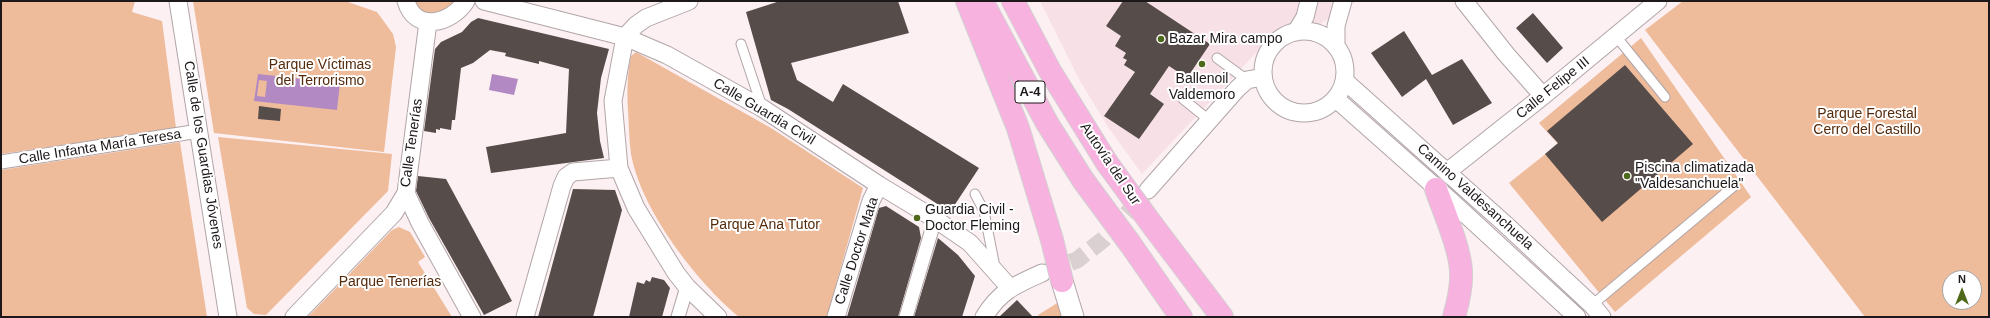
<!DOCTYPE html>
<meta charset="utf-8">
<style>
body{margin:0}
#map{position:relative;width:1990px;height:318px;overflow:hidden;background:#fcf0f2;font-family:Helvetica,sans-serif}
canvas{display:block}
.frame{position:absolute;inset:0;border:2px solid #1d1819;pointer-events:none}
.north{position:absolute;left:1942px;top:270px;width:40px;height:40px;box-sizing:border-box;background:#fff;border:1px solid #a5a3a3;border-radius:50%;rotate:0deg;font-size:11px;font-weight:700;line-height:16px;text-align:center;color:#1d1819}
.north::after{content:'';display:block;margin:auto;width:14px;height:18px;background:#4e691a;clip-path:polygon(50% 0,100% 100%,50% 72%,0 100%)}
</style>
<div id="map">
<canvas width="1990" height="318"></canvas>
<div class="frame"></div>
<div class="north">N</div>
</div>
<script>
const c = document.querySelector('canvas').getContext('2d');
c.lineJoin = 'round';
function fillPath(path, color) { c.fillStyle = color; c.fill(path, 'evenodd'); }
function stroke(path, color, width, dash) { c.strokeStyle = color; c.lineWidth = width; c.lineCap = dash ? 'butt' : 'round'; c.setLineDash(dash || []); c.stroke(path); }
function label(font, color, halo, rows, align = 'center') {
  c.font = font + ' Helvetica,sans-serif'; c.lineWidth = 4; c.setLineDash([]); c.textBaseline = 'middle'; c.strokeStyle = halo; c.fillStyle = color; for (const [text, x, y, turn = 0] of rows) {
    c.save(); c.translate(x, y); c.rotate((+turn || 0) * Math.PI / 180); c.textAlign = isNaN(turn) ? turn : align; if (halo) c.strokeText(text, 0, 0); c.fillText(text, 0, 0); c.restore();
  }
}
const built = new Path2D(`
 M1040,1H1357L1320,24H1293L1271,37L1142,174L1108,127L1080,81Z`);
const green = new Path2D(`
 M1,1H135L132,12L162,21L176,128L1,154Z
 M193,1H345L377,12L393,34L396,47L384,152L214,133Z
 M413,1H456L442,13L426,16Z
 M1683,1H1989V317H1865L1645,30ZM1950,278H1974V302H1950Z
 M1641,38L1751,197L1615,312L1509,183L1558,144L1539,123Z
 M636,52L771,128L863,188L827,317H739C696,281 641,210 631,154C629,140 629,125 628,111C627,93 627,74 631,56Z
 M218,137L392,154L388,191L266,315L254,314L247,308Z
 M180,142L207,317H1V170Z
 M399,227L410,232L425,257L418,262L452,317H308L392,230Z
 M1062,300L1067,317H1039L1038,315Z`);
const water = new Path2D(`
 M258,74L340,83L337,110L254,101ZM259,80L267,81L265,97L257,96Z
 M492,74L518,79L514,95L489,90Z`);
const building = new Path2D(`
 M780,1H898L909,33L791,63L797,80L833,102L843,84L979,168L950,212L788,109L771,100L746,12Z
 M1123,1H1145L1210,44L1187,78L1169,66L1150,94L1164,104L1139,139L1104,116L1135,72L1124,65L1127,60L1123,58L1126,53L1115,46L1121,36L1106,26Z
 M1533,13L1563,48L1547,63L1516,28Z
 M478,18L609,49L601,78L597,113L600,141L604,158L491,173L486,147L566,133L569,69L539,61V64L505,56L506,53L490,50L473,63L461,68L455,120H452L451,130L440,128V130L436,129V133L424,131L435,49L441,42L462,32L471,22Z
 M1404,31L1432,75L1462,59L1492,103L1453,125L1426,79L1402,97L1371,53Z
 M1625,65L1693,144L1602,222L1545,154L1558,143L1547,131Z
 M259,106L281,109L280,121L258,119Z
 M418,176L446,179L512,301L484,315L429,218L416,191Z
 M573,189L615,190L622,210L593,317H538Z
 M886,206L919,227L921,238L898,317H847L879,208Z
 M938,238L958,255L975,276L962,317H914Z
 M652,277L664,280L670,288L662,317H629L637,282L644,284L646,280L650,282Z
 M1017,300L1033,317H999Z`);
const minorTunnel = new Path2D(`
 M1047,271L1077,260L1104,239L1144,195`);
const service = new Path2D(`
 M1615,35L1665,97
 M741,44L762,107
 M1217,58L1247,80
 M1183,99L1209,120
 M975,194L984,211L995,267
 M1592,305L1734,186`);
const pedestrian = new Path2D(`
 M1,162L199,131
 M678,317L687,287
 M906,317L935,219`);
const minor = new Path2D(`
 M178,1L228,317
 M406,1C415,33 451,24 466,1
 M484,1L625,37L667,55L762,108L879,185L935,219L970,243L1010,288
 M689,1L646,18L636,25L625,37L613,101L619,168L636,208L676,273L687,287L718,317
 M1464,1L1506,54L1543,96
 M1263 72a41 41 0 1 1 82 0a41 41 0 1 1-82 0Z
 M1296,32L1305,17L1309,1
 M1336,46V26L1343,1
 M1345,81L1504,223L1592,305L1602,317
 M1336,99L1451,201L1577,317
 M1447,172L1543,96L1658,1
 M1148,190L1237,89L1247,80L1263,77
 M406,193L420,223L472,317
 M294,317L394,213L406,193L428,22
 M525,317L562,186L566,177L573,172L619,168
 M836,317L871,201L879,185
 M984,317C1000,291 1015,285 1042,273`);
const tertiary = new Path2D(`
 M1062,281L1073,317`);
const motorway = new Path2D(`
 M967,1L1018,128L1052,240
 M982,1L1047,123L1083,180
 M1013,1L1050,71L1107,163
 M1436,189C1444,212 1460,248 1461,271C1462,286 1458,303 1454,317
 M1153,226L1222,317
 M1131,245L1181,317`);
const motorwayBridge = new Path2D(`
 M1107,163L1153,226
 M1083,180L1131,245
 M1052,240L1062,281`);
const markers = [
 [1161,39,4,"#4e691a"],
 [1202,64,4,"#4e691a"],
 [1627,176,4,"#4e691a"],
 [917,218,4,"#4e691a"]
];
const shields = [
 [1030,92,30]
];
const shieldNames = [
 ["A-4",1030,92]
];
const poiNames = [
 ["Bazar Mira campo",1169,39],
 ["Ballenoil",1202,79,"center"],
 ["Valdemoro",1202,95,"center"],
 ["Piscina climatizada",1635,168],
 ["\"Valdesanchuela\"",1635,184],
 ["Guardia Civil -",925,210],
 ["Doctor Fleming",925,226]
];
const parkNames = [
 ["Parque Víctimas",320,65],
 ["del Terrorismo",320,81],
 ["Parque Forestal",1867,114],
 ["Cerro del Castillo",1867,130],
 ["Parque Ana Tutor",765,225],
 ["Parque Tenerías",390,282]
];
const streetNames = [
 ["Calle Felipe III",1553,88,-39],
 ["Calle Guardia Civil",764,112,31],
 ["Calle Tenerías",412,143,-82],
 ["Calle Infanta María Teresa",100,147,-9],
 ["Calle de los Guardias Jóvenes",203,155,81],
 ["Autovía del Sur",1110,164,56],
 ["Camino Valdesanchuela",1475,197,42],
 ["Calle Doctor Mata",857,251,-72]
];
fillPath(built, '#f7e1e6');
fillPath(green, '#eebb9b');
fillPath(water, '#b289c3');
fillPath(building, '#564c4a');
stroke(minorTunnel, '#dbd0d1', 17, [17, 8]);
stroke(service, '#b1a5a7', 11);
stroke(pedestrian, '#b1a5a7', 15);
stroke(minor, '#b1a5a7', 19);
stroke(tertiary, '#b1a5a7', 23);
stroke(motorway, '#d2d1d1', 24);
stroke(service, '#fff', 9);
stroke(pedestrian, '#fff', 13);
stroke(minor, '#fff', 17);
stroke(tertiary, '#fff', 21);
stroke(motorway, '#f8b2e0', 22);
stroke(motorwayBridge, '#d2d1d1', 24, []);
stroke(motorwayBridge, '#f8b2e0', 22);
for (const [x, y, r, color] of markers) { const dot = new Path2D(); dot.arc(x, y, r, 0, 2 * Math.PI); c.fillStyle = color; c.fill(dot); stroke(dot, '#fff', 1.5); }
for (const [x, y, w] of shields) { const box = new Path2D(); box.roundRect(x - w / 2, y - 11, w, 22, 3); c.fillStyle = '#fff'; c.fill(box); stroke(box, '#1d1819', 1); }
label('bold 13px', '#1d1819', null, shieldNames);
label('14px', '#1d1819', '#fff', poiNames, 'left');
label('14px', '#542a0b', '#fff', parkNames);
label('14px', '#1d1819', '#fff', streetNames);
</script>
